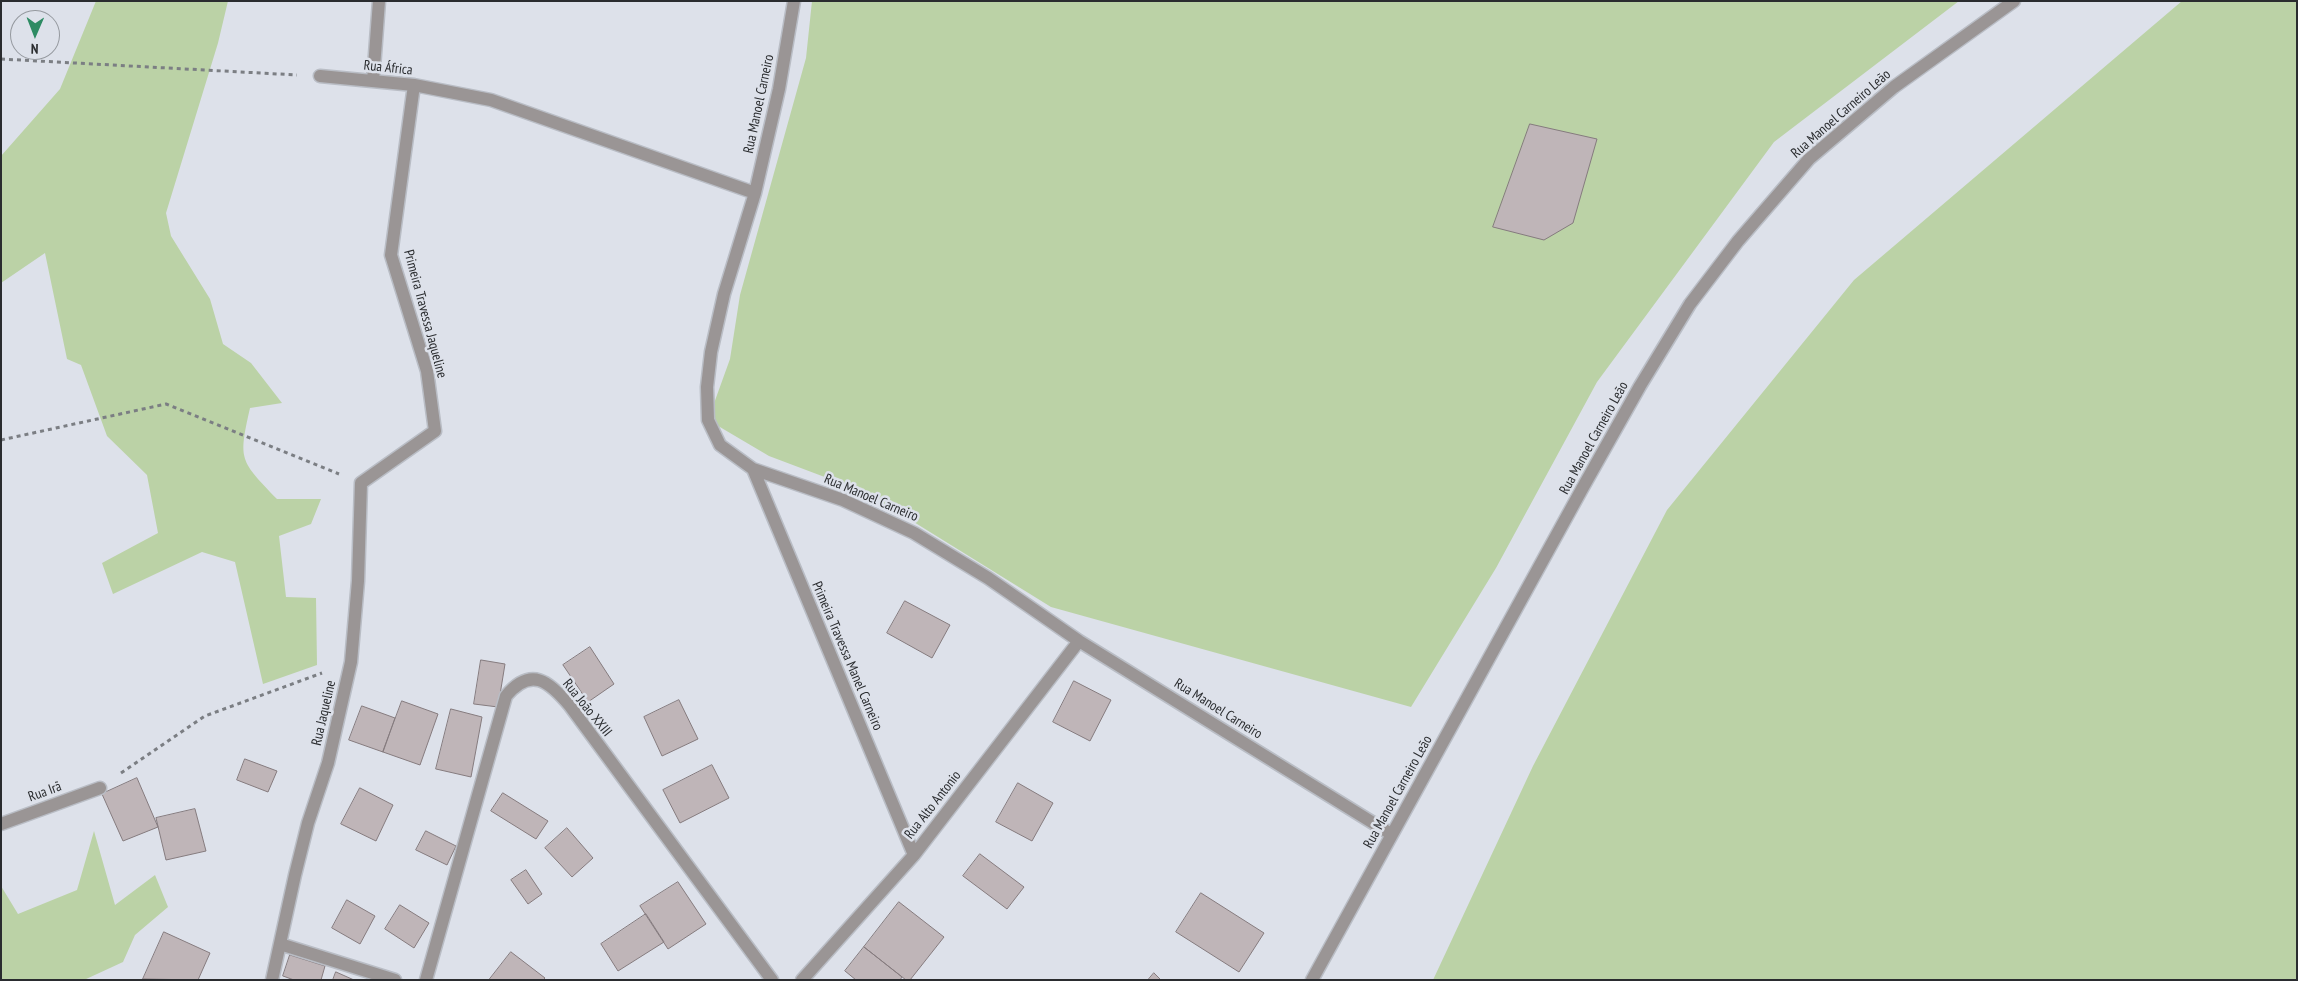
<!DOCTYPE html>
<meta charset="utf-8">
<style>
body{margin:0}
#map{position:relative;width:2298px;height:981px;overflow:hidden;background:#dde1ea;font-family:"PT Sans Narrow",sans-serif}
canvas{display:block}
.frame{position:absolute;inset:0;border:2px solid #2a2c2f;pointer-events:none}
.north{position:absolute;left:10px;top:10px;width:50px;height:50px;box-sizing:border-box;background:#dde1ea;border:1px solid #95999f;border-radius:50%;rotate:181deg;font-size:14px;font-weight:700;line-height:20px;text-align:center;color:#2a2c2f}
.north::after{content:'';display:block;margin:auto;width:18px;height:22px;background:#2d8b63;clip-path:polygon(50% 0,100% 100%,50% 72%,0 100%)}
</style>
<div id="map">
<canvas width="2298" height="981"></canvas>
<div class="frame"></div>
<div class="north">N</div>
</div>
<script>
const c = document.querySelector('canvas').getContext('2d');
c.lineJoin = 'round';
function fillPath(path, color) { c.fillStyle = color; c.fill(path, 'evenodd'); }
function stroke(path, color, width, dash) { c.strokeStyle = color; c.lineWidth = width; c.lineCap = dash ? 'butt' : 'round'; c.setLineDash(dash || []); c.stroke(path); }
function label(font, color, halo, rows, align = 'center') {
  c.font = font + ' "PT Sans Narrow",sans-serif'; c.lineWidth = 5; c.setLineDash([]); c.textBaseline = 'middle'; c.strokeStyle = halo; c.fillStyle = color; for (const [text, x, y, turn = 0] of rows) {
    c.save(); c.translate(x, y); c.rotate((+turn || 0) * Math.PI / 180); c.textAlign = isNaN(turn) ? turn : align; if (halo) c.strokeText(text, 0, 0); c.fillText(text, 0, 0); c.restore();
  }
}
const green = new Path2D(`
 M96,1H228L218,43L166,213L171,236L210,299L223,344L251,363L282,403L250,408C238,461 240,460 277,499H321L311,524L279,536L286,597L316,598L317,665L263,684L235,562L202,552L113,594L102,563L158,533L147,475L107,436L81,365L67,359L45,253L1,283V156L60,89Z
 M812,1H1959L1774,142L1597,382L1496,568L1411,707L1051,607L867,493L769,456L708,420L730,359L740,295L806,58Z
 M2182,1H2297V980H1433L1533,766L1667,510L1854,280Z
 M94,831L115,905L155,875L168,907L135,935L123,962L84,980H1V886L18,914L77,890Z`);
const building = new Path2D(`
 M1530,124L1597,139L1573,223L1544,240L1493,227Z
 M905,601L950,625L932,658L887,633Z
 M590,647L614,684L588,702L563,665Z
 M481,660L505,664L498,707L474,704Z
 M1074,681L1111,700L1090,741L1053,722Z
 M679,700L698,739L662,756L644,717Z
 M402,701L438,714L420,765L383,752Z
 M362,706L395,718L383,752L349,740Z
 M451,709L482,717L471,777L436,769Z
 M245,759L277,771L268,792L237,780Z
 M712,765L729,798L680,823L663,790Z
 M137,778L158,827L123,841L102,794Z
 M1018,783L1053,803L1032,841L996,822Z
 M360,788L393,805L376,841L341,824Z
 M503,793L548,821L536,839L491,811Z
 M195,809L206,851L166,860L156,818Z
 M567,828L593,858L572,877L545,848Z
 M426,831L456,846L447,865L416,850Z
 M980,854L1024,887L1007,909L963,876Z
 M526,870L542,894L528,904L511,880Z
 M678,882L706,924L668,949L640,906Z
 M1201,893L1264,933L1239,972L1176,932Z
 M347,900L375,916L360,944L332,928Z
 M899,902L944,937L910,980H906L864,947Z
 M400,905L429,923L414,948L385,929Z
 M646,914L664,942L618,971L601,944Z
 M164,932L210,953L198,980L143,979Z
 M864,947L902,977L900,980H856L845,971Z
 M511,952L545,978L543,980H489Z
 M290,955L325,966L321,980H294L283,976Z
 M336,972L354,980H333Z
 M1154,973L1161,980H1148Z`);
const path = new Path2D(`
 M1,59L297,75
 M1,440L166,404L339,474
 M121,773L205,716L322,673`);
const minor = new Path2D(`
 M794,1L779,89L755,193L724,294L711,352L707,387L708,420L720,445L753,469L843,500L914,533L988,578L1079,641L1391,834
 M320,76L414,85L491,100L755,193
 M373,81L379,1
 M753,469L914,855
 M1,824L100,788
 M280,944L395,980
 M272,980L295,875L308,823L328,763L351,662L358,581L361,483L435,431L427,371L391,255L414,85
 M426,980L506,696C531,666 549,681 570,706L772,980
 M802,980L914,855L1079,641
 M1312,980L1582,489L1640,386L1690,304L1738,241L1809,159L1894,87L2014,1`);
const streetNames = [
 ["Rua África",388,68,6],
 ["Rua Manoel Carneiro",759,104,-78],
 ["Rua Manoel Carneiro Leão",1841,114,-41],
 ["Primeira Travessa Jaqueline",425,314,75],
 ["Rua Manoel Carneiro Leão",1594,438,-61],
 ["Rua Manoel Carneiro",871,498,23],
 ["Primeira Travessa Manel Carneiro",847,656,67],
 ["Rua João XXIII",587,708,51],
 ["Rua Manoel Carneiro",1218,709,32],
 ["Rua Jaqueline",324,713,-77],
 ["Rua Irã",45,792,-20],
 ["Rua Manoel Carneiro Leão",1398,792,-61],
 ["Rua Alto Antonio",933,805,-52]
];
fillPath(green, '#bbd2a6');
fillPath(building, '#bfb5b8');
stroke(building, '#857b7e', 1);
stroke(minor, '#b9bdc5', 15);
stroke(path, '#7b7e83', 3, [4, 4]);
stroke(minor, '#9a9595', 12);
label('14px', '#2a2c2f', '#dde1ea', streetNames);
</script>
